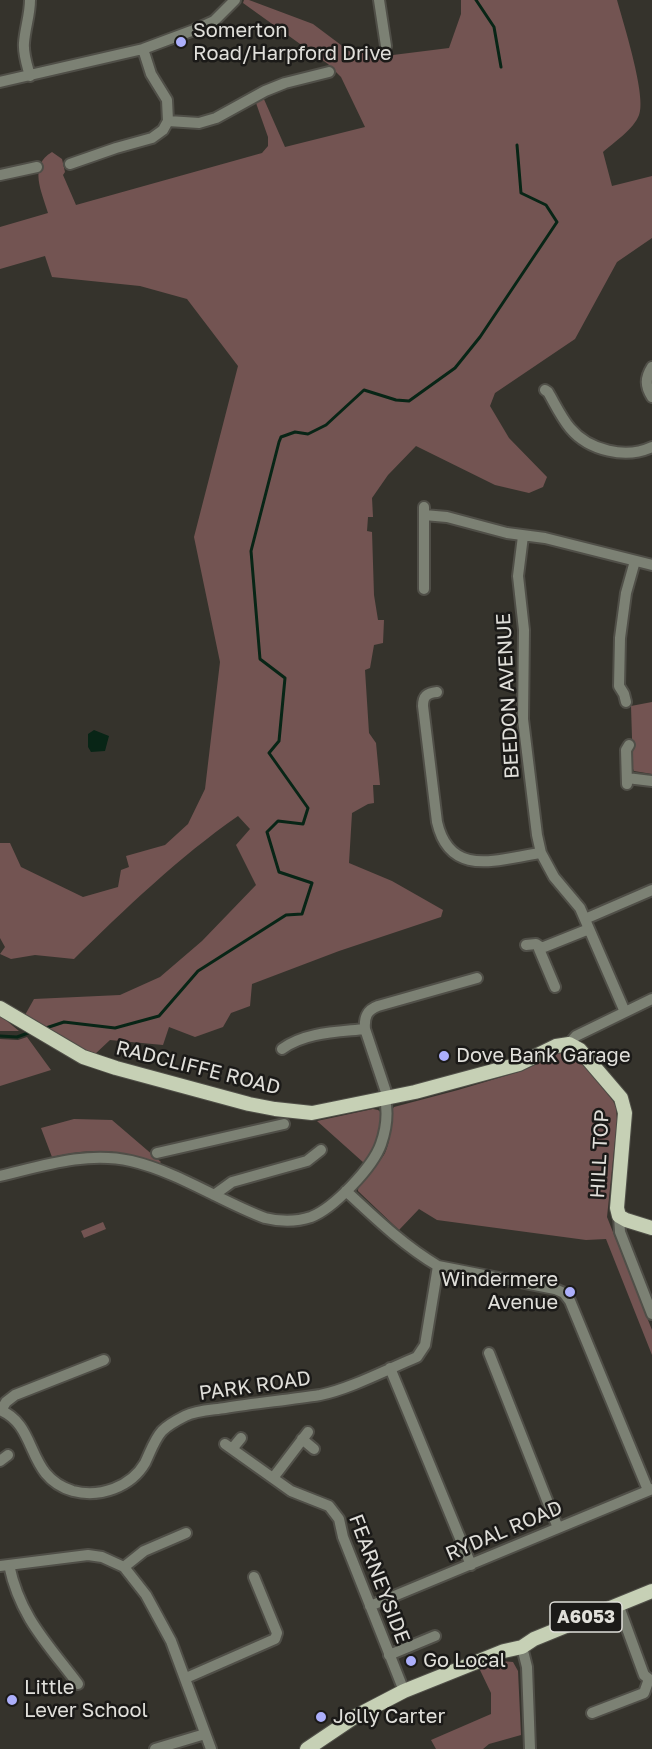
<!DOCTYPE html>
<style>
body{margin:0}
canvas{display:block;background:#35332c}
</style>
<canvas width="652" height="1749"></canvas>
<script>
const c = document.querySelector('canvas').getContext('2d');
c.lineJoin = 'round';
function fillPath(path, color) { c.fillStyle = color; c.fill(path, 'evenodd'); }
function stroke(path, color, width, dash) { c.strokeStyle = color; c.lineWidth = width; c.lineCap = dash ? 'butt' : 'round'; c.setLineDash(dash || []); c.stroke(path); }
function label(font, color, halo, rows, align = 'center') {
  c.font = font + ' "Golos Text",sans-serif'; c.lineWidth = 5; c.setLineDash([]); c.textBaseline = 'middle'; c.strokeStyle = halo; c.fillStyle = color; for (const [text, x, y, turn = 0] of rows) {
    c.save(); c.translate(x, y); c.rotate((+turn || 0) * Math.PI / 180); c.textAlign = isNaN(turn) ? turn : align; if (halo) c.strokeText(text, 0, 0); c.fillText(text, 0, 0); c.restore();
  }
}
const green = new Path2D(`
 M244,0H249L313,24L353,54L372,51L393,55L449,48L461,14V0H617C623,22 647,97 639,115C634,129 613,143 603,152L612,186L652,176V238L617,262L575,339L495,393L490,406L509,438L547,477L543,487L529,493L495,485L416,446L388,475L372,498L373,517H368L367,531L372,532L374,595L378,620H384L383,643L374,645L370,668L365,670L369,733L376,743L380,785H373L374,803L368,804L352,813L349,863L392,881L443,910L441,917L339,951L252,984L250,1006L231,1013L223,1027L195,1037L169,1027L163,1045L110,1040L94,1055L25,1015L34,999L120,995L160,977L202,941L256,885L236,845L250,829L238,816C179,857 125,909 74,959L35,955L11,959L0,954L5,947L0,938V843H10L21,867L83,897L118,887L121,870L129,867L126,856L165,845L188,824L205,789L220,662L194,537L238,366L187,299L140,286L52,277L45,256L0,269V227L48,213C42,192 28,166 52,152L62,159L65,172L63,175L76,205L262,153L268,146V137L256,103L263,97L285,147L365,127L341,77L328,64L243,3Z
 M652,702V774L634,771L633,769L631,706Z
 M0,1016H1L19,1031H0Z
 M27,1037L51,1070L0,1086V1039L18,1040Z
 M558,1052H568L577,1056L613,1101L616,1107L617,1121L607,1217L652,1330V1355L606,1239L586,1240L437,1220L419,1209L399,1230L358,1191C358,1179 379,1165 385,1153C391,1140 391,1124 392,1110L394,1107L458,1090L522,1071Z
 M373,1109L378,1110L383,1114L377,1143L364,1163L317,1121Z
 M74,1119L112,1120L161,1162L157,1166C146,1162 135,1157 125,1154C102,1148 74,1152 52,1157L41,1128Z
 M103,1222L106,1229L84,1238L81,1231Z
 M500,1661L513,1662L518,1671L521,1735L489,1744L483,1749H436L431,1740L491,1714V1693L480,1670Z`);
const water = new Path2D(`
 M94,730L109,736L105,751L91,752L88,747V734Z`);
const stream = new Path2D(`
 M476,0L494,27L501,67
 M43,1029L64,1022L115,1028L159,1016L198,971L286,915L302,914L312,883L279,872L267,832L278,821L303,824L308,808L269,753L279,741L285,678L260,659L251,551L279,442L281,437L295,432L308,434L326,425L364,390L396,400L409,401L455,368L480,337L557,222L546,205L521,193L517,145
 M0,1036L17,1037L31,1032`);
const minor = new Path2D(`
 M30,0C30,15 25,28 24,43C23,54 27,65 30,76
 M379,0L386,46
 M0,82L143,49L194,30L214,21L235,0
 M168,121L199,123L216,118L265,91L285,83L329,72
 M70,164L116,148L152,138L163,130L168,121L167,100L151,74L143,49
 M0,175L37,167
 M652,367C645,378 645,386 652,397
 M545,390L548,392C555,404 561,417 570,428C589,451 626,459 652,447
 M424,515L447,517L507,533L545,538L652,565
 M523,536L518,576L524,630L523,719L537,835L541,853L554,877L580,908L625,1012
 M424,589V507
 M437,692C427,693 423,696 423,706L437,822C450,879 498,859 541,853
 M626,702L624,694L619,686L620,638L626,593L635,561
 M627,778L652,781
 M627,784L626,750L629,745
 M585,919L652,890
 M526,945L536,944L542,948
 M555,987L539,949L589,929
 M569,1044L576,1036L652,999
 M282,1049C305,1032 338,1032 365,1029
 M388,1098L365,1029C364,1017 367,1010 378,1006L477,978
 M157,1153L284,1124
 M0,1176C42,1166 87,1151 131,1161C178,1172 220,1201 265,1218C281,1222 296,1222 311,1217C334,1208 373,1167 381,1144C386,1130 388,1113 385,1098
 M346,1191C375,1218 404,1246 438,1266L555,1289L564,1293L570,1301L648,1490
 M214,1195L232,1182L307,1161L321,1150
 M619,1216L620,1232L652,1314
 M489,1353L558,1528
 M390,1368L471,1565
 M0,1410C39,1426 25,1477 73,1491C100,1498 131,1487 145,1463C150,1453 154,1440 162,1431C168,1425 177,1420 185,1416C197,1410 212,1410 225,1408C256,1403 288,1400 320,1395C350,1389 388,1369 417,1357L425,1345L438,1266
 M1,1410L6,1402L15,1395L104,1360
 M302,1439L314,1449
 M225,1444L291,1491L329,1506L339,1519L343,1537L404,1691
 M232,1449L241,1438
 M0,1461L8,1455
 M273,1478L308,1432
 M9,1565C20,1617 47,1643 78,1684
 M0,1566L88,1555L102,1557L124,1567L146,1595L171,1641L211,1749
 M124,1567L144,1551L186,1533
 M618,1604L644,1675L649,1679
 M370,1606L652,1489
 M522,1647L527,1667L530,1749
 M389,1655L435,1636
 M186,1678L275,1639L277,1633L254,1577
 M592,1713L644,1693L649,1679
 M155,1749L205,1734`);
const major = new Path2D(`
 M0,1008L83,1057L116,1068L249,1104L275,1109L312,1113L415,1092L519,1064L556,1046L569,1044L580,1050L621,1098L625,1113L617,1208L619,1216L626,1220L652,1228
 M307,1749L356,1716L404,1691L504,1651L522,1647L534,1639L652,1591`);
const markers = [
 [181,42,6,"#acaffb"],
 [444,1056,6,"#acaffb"],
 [570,1292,6,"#acaffb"],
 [411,1661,6,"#acaffb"],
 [12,1700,6,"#acaffb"],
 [321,1717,6,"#acaffb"]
];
const shields = [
 [586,1617,72]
];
const shieldNames = [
 ["A6053",586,1617]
];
const poiNames = [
 ["Somerton",193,31],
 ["Road/Harpford Drive",193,54],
 ["Dove Bank Garage",456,1056],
 ["Windermere",558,1280,"right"],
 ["Avenue",558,1303,"right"],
 ["Go Local",423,1661],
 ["Little",24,1688],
 ["Lever School",24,1711],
 ["Jolly Carter",333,1717]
];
const streetNames = [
 ["BEEDON AVENUE",508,696,-93],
 ["RADCLIFFE ROAD",198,1068,14],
 ["HILL TOP",600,1154,-87],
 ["PARK ROAD",255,1386,-8],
 ["RYDAL ROAD",504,1531,-23],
 ["FEARNEYSIDE",379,1579,69]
];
fillPath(green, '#735452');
fillPath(water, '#082516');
stroke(stream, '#082516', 3);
stroke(minor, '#504f48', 14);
stroke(major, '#504f48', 16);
stroke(minor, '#7c8174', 10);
stroke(major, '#c6d0b5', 14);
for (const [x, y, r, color] of markers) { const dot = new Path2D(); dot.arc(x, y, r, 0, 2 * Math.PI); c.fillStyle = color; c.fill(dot); stroke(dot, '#1b1a18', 2); }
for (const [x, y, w] of shields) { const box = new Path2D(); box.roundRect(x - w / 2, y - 15, w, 30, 4.5); c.fillStyle = '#1b1a18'; c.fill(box); stroke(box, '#e0dfda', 1.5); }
label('bold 18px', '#e0dfda', null, shieldNames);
label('20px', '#e0dfda', '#1b1a18', poiNames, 'left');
label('20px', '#e0dfda', '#1b1a18', streetNames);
</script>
